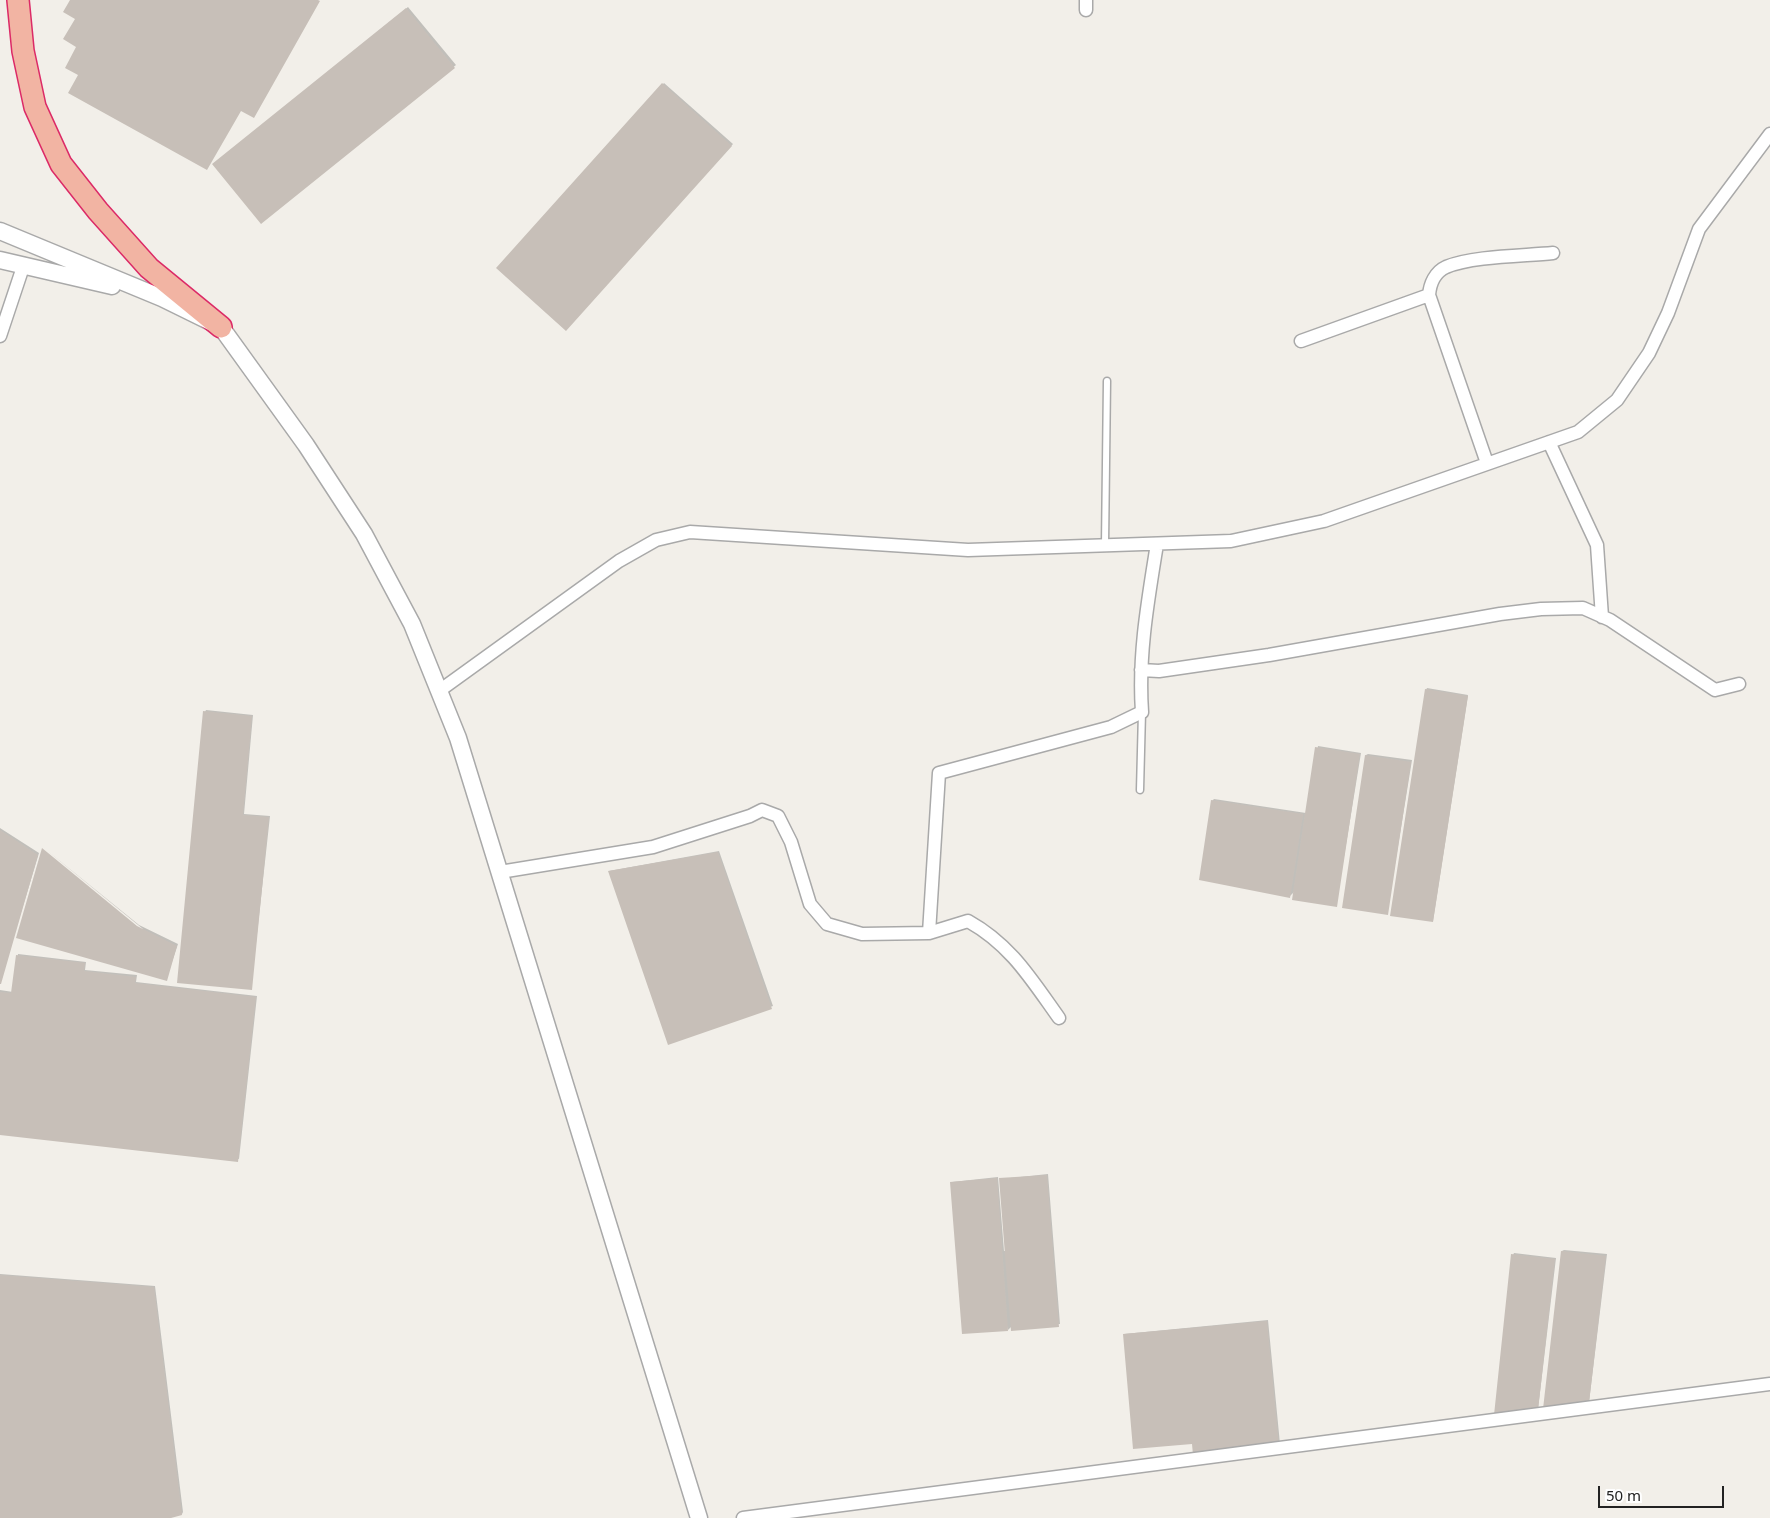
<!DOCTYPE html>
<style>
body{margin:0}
#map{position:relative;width:1770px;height:1518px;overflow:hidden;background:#f2efe9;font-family:"Noto Sans",sans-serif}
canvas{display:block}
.scale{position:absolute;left:1598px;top:1486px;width:126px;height:22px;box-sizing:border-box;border:2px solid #222;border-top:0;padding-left:6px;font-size:15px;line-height:18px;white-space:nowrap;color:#222;-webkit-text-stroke:4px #fff;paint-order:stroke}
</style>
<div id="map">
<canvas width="1770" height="1518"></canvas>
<div class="scale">50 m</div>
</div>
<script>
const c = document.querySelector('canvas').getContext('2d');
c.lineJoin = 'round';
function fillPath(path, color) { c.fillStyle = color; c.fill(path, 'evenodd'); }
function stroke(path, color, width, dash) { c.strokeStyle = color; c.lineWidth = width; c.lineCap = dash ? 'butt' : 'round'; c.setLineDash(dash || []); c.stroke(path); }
const shadow = new Path2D(`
 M408,7L456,65L261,223L214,164Z
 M664,83L733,144L566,329L497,268Z
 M1427,688L1468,695L1433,921L1426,690Z
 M206,710L253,715L244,814L270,816L251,989L205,712Z
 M1318,746L1361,753L1336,906L1294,892L1290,896L1212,801L1214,799L1306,813Z
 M1368,754L1412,760L1387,914L1366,755Z
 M0,828L39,853L0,982Z
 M44,848L139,925L178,944L166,980L142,931L143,929Z
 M719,851L773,1006L669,1043L609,871Z
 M18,954L86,962L85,970L137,975L136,982L257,996L239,1159L0,1134V990L13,992Z
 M1048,1174L1060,1324L1012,1326L1008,1330L952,1182L998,1177L1004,1251H1006L1001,1179Z
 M1564,1250L1607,1254L1589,1402L1562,1251Z
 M1514,1253L1556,1258L1538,1409L1513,1255Z
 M0,1274L155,1286L183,1512L182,1514L166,1518H0Z
 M1268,1320L1280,1444L1193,1442L1124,1334Z`);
const building = new Path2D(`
 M70,0H318L320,1L254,118L241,111L207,170L68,93L78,75L65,68L76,47L63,39L75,19L63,12Z
 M406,8L455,68L261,224L212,164Z
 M662,83L732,146L566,331L496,268Z
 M1425,689L1468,696L1433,922L1390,916Z
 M203,711L252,716L243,815L269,817L252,990L177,983Z
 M1315,747L1360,754L1337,907L1292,900Z
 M1365,755L1411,762L1388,915L1342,908Z
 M1211,800L1303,814L1290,898L1199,880Z
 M0,830L38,855L1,984H0Z
 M42,848L137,926L177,946L167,981L16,938Z
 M718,852L772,1009L668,1045L608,871Z
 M16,955L85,963L84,971L136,977L135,983L256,997L238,1162L0,1135V992L11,993Z
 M1047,1175L1059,1327L1011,1331L999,1178Z
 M997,1178L1008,1331L962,1334L950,1182Z
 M1561,1251L1606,1256L1589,1403L1543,1409Z
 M1511,1254L1555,1259L1538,1410L1494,1415Z
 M0,1275L154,1287L182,1515L171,1518H0Z
 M1267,1321L1279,1447L1193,1455L1192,1444L1133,1449L1123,1334Z`);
const service = new Path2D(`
 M1105,545L1107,381
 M1140,790L1142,712`);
const minor = new Path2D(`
 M1086,10V0
 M0,336L24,264
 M1301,341L1429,295
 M1549,442L1597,545L1602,617
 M1487,463L1429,295C1430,284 1435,272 1446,267C1472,256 1523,256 1553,253
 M1141,670L1159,671L1269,655L1500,614L1541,609L1583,608L1610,620L1715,690L1739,684
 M439,691L619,561L656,540L690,532L968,550L1231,541L1324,521L1578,432L1617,400L1649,353L1668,313L1699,229L1770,134
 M500,872L653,847L750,816L762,810L778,816L791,842L810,904L827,924L862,934L929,933L968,921C1011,945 1031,979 1059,1018
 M929,933L939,773L1111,727L1142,712C1138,655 1148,600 1157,544
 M743,1518L1770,1384`);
const tertiary = new Path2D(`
 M0,231L162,298L221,327L306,445L364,534L412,624L458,738L699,1518
 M0,260L112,286`);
const trunk = new Path2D(`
 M18,0L23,51L35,107L61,164L98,211L149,268L221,327`);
fillPath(shadow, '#0003');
fillPath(building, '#c7bfb8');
stroke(service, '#a9a9a9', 9);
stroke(minor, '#a9a9a9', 15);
stroke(tertiary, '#a9a9a9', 19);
stroke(trunk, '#dc2a67', 24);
stroke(service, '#fff', 6);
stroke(minor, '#fff', 12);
stroke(tertiary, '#fff', 16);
stroke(trunk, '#f2b4a3', 21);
</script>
